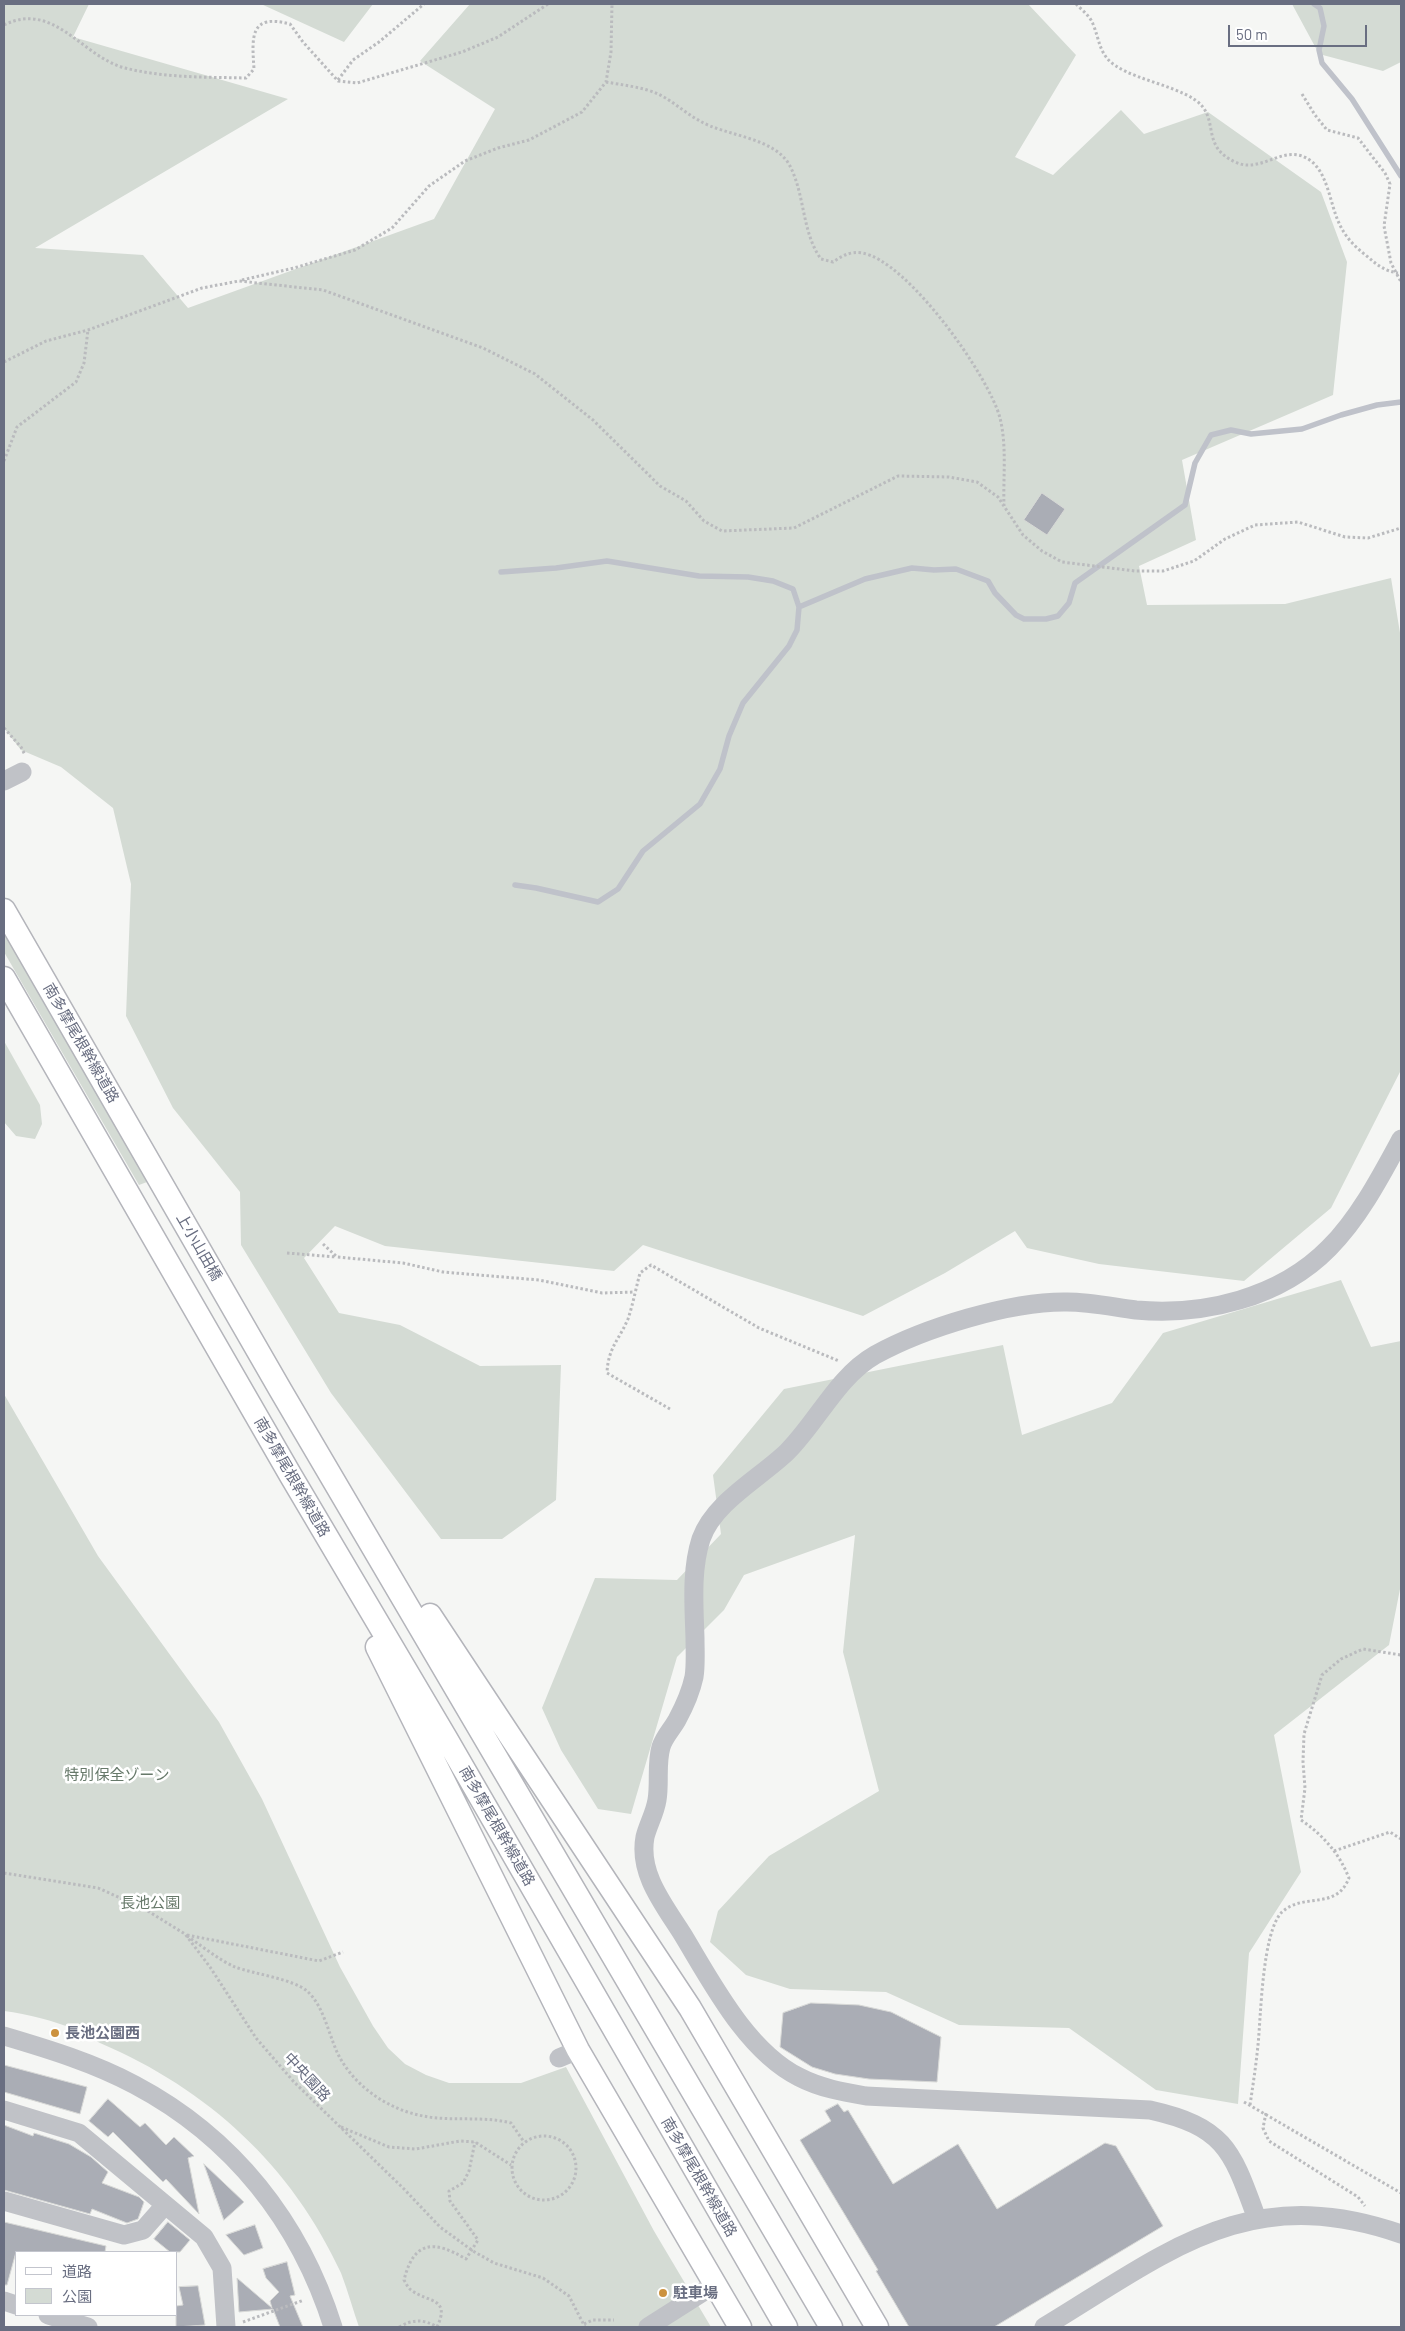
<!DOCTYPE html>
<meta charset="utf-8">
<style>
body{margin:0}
#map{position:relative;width:1405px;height:2331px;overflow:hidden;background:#f5f6f4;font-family:Barlow,"Noto Sans JP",sans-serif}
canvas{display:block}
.frame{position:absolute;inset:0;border:5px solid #696e81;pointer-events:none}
.legend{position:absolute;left:15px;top:2251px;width:162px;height:65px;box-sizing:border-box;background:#fff;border:1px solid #c3c5cd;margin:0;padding:6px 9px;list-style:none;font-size:15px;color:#696e81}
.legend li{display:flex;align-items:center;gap:10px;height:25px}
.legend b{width:25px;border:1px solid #c3c5cd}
.scale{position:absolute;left:1228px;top:25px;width:139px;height:22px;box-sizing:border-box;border:2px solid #696e81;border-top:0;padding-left:6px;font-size:15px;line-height:18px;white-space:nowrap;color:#696e81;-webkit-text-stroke:4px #fff;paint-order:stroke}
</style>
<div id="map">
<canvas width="1405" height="2331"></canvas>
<div class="frame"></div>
<ul class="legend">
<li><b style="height:6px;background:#fff"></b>道路</li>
<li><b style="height:14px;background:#d4dbd4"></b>公園</li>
</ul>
<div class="scale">50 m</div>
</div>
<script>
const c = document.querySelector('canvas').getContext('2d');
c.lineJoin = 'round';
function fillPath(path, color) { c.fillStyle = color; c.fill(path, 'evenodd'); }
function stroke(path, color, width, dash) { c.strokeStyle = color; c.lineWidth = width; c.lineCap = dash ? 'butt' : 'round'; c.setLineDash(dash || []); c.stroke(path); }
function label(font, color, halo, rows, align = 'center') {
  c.font = font + ' Barlow,"Noto Sans JP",sans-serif'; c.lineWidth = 5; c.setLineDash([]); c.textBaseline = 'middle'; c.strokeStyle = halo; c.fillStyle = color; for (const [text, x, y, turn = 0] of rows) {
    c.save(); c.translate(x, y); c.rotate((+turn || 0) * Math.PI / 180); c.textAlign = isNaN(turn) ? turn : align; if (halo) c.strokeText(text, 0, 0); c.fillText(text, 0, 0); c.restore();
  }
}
const green = new Path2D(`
 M4,4H89L73,37L288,99L35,248L143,255L188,308L434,219L495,109L420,61L470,4H1028L1076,55L1015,157L1053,175L1121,110L1144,134L1208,112L1321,192L1347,262L1333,395L1182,460L1196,540L1139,566L1147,605L1285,604L1391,578L1401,639V1070L1331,1208L1244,1281L1099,1264L1027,1248L1015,1231L945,1273L863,1316L643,1245L614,1271L385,1246L335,1226L304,1258L339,1313L400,1325L480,1366L561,1365L556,1500L502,1539H441L331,1393L241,1245L240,1192L173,1108L126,1016L131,884L113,808L61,767L21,750L4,728Z
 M261,4H373L344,42Z
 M1292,4H1401V62L1383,71L1319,54Z
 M4,930L147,1182L139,1185L4,952Z
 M4,1041L40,1105L42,1124L35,1139L16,1136L4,1122Z
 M1341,1280L1371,1347L1401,1341V1584L1389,1645L1274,1735L1301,1872L1249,1953L1238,2104L1156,2090L1069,2028L959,2025L886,1992L790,1989L746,1975L710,1942L718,1911L769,1856L879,1791L843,1652L855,1535L744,1575L724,1610L677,1657L631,1814L598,1809L561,1750L542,1708L595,1578L677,1580L721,1534L713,1475L784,1389L1003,1345L1022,1435L1112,1403L1163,1333Z
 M4,1394L98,1556L219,1722L262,1799L340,1967L373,2026L388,2048L405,2064L426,2075L449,2083H521L566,2067L654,2231L711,2327H359C353,2310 348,2291 341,2273C292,2166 208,2089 100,2043C92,2039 85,2033 77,2030C54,2021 28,2014 4,2011Z`);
const stream = new Path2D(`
 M1314,4L1320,8L1324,26L1319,50L1322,63L1352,99L1401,176
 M501,572L556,568L607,561L699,576L748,577L773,581L793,589L799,607L797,630L789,646L743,703L729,736L720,769L700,804L643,851L618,889L598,902L536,888L515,885
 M799,607L865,579L912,568L934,570L956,569L988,581L995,593L1016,615L1024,619H1046L1058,616L1069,603L1075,583L1185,505L1195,463L1211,435L1231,430L1251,434L1302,429L1341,415L1377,405L1401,402`);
const building = new Path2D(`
 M1042,493L1065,509L1047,535L1024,520Z
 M811,2003L859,2005L891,2012L941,2037L937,2082L869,2079L835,2074L812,2067L780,2047L783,2013Z
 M4,2065L87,2087L80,2114L4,2092Z
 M108,2099L140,2127L145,2123L166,2145L174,2137L194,2156L188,2158L199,2214L166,2179L163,2182L113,2132L108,2137L89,2121Z
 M838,2104L844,2112L848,2110L893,2184L958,2144L997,2209L1105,2143L1116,2146L1163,2226L994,2327H909L876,2271L878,2270L800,2140L831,2121L825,2111Z
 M4,2125L33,2136L34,2133L69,2144L91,2157L108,2172L102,2183L139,2197L144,2202L138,2219L127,2223L92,2209L90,2214L4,2190Z
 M204,2164L244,2202L224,2220Z
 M4,2222L106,2246L105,2252H16L7,2285H4Z
 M168,2222L190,2240L180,2252H170L154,2239Z
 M255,2225L263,2248L244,2255L226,2235Z
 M287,2262L295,2295L290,2296L303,2327H280L273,2309L239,2312L237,2278L272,2308L270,2301L279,2292L266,2278L263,2269Z
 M198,2286L205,2325L176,2327V2306L183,2305L179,2287Z`);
const path = new Path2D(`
 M1076,4C1082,10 1090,16 1093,24C1100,41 1099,55 1116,66C1138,81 1187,88 1202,106C1217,124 1203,147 1235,162C1262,175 1285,141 1311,161C1328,174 1330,204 1339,223C1345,237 1356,248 1368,257C1377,265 1385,271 1398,273
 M4,25C54,0 82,57 125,68C165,78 206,77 246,78L254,69C252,38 249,13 290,24L303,42L338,81L357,83L462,52L498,37L548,4
 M338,80L353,60L379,42L424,4
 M606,82C622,85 643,87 658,94C673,101 685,113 700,121C725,136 775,137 790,166C805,195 802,233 821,259L833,262C842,256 850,251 862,253C907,260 989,376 1000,418C1007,446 1003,477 1004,506
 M1302,94L1315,115L1327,130L1358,138L1385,173L1390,184L1384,226L1391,263L1401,282
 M242,280L294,268L355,250L392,228L429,186L465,161L498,148L529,140L582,112L606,82L611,52L612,4
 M4,362L46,341L88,330L202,288L239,281L323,290L483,348L535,374L593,420L660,486L686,501L704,521L722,531L794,528L898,476L949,477L977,482L998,497L1023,535L1042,551L1062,562L1135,571H1163L1194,561L1225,539L1255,525L1298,522L1345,537L1368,538L1401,528
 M4,461L17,427L76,382L84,363L88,330
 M4,728L21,747L25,755
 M323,1244L337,1257L403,1263L443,1272L539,1280L602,1293L635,1292
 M287,1253L336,1257
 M670,1409L607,1373C608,1348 619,1340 628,1319C633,1304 636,1288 640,1273L651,1265L759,1328L839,1361
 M1334,1851L1390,1832L1401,1839
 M4,1873L98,1888L143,1908L185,1934L210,1967L256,2038L294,2082L404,2189L440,2227L473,2251L494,2263L543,2278L569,2296L585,2327
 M187,1935L319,1961L343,1952
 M187,1936C202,1946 219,1960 235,1967C254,1974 293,1979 307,1991C325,2007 329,2038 340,2058C358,2090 393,2112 429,2117C456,2121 484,2116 511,2123L524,2142
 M1244,2102L1401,2193
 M1250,2105C1253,2085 1256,2065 1258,2045C1261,2016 1262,1932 1282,1912C1304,1892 1336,1911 1349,1878C1339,1853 1323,1835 1301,1820L1305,1788L1303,1762L1304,1734L1322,1675L1341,1659L1363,1649L1401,1655
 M1266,2113L1263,2128L1269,2141L1358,2197L1365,2206
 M341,2127L389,2147L416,2149L460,2141L475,2142L511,2165
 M512 2168a32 32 0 1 1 64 0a32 32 0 1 1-64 0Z
 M243,2322L304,2300
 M584,2324L593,2320H614
 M399,2327C413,2319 424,2319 437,2327
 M437,2327C451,2297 428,2303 411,2290C408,2288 406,2283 404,2280C414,2240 434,2240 466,2259L478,2240L450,2201L449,2191L463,2183L469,2171L475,2142`);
const minor = new Path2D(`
 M4,781L22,772
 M4,2036C48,2049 94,2063 135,2085C233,2137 300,2222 333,2327
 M559,2058L578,2050
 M4,2110L79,2133L204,2237L222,2268L226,2327
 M4,2201L124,2235L143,2230L165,2205
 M1257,2219C1232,2151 1226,2127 1150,2110L866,2096C843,2092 820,2088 799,2077C747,2051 712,1983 683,1935C665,1906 638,1874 645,1837C648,1825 655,1813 657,1800C660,1783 656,1764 661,1747C664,1737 672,1729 677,1720C684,1707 691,1691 694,1677C696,1665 695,1651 695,1638C694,1605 691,1570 701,1539C714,1502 760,1478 787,1452C818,1421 837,1377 875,1355C924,1328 1011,1301 1067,1302C1090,1302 1113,1307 1136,1310C1204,1316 1280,1298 1329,1248C1359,1218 1381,1176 1401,1139
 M4,2301L16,2305
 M48,2315L88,2327
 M648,2327L714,2285
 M1044,2327C1168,2252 1248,2181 1401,2234`);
const major = new Path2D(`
 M4,910L281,1391L831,2327
 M4,978L291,1476L446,1738L786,2327
 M430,1615L690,2008L877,2327
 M377,1647L578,2050L740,2327`);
const markers = [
 [55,2033,5,"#cc923f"],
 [663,2293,5,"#cc923f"]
];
const streetNames = [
 ["南多摩尾根幹線道路",81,1043,60],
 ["上小山田橋",199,1247,60],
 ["南多摩尾根幹線道路",292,1477,60],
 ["南多摩尾根幹線道路",497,1826,60],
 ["中央園路",307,2077,47],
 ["南多摩尾根幹線道路",699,2177,60]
];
const parkNames = [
 ["特別保全ゾーン",117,1775],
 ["長池公園",150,1903]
];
const poiNames = [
 ["長池公園西",65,2033],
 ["駐車場",673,2293]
];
fillPath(green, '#d4dbd4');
stroke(stream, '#bfc2ca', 5.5);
fillPath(building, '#aaadb5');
stroke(building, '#d7d8d6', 1);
stroke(major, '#b4b5bb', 25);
stroke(path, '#babbbe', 3, [2.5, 2.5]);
stroke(minor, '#c0c2c7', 19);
stroke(major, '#fff', 22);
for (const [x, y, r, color] of markers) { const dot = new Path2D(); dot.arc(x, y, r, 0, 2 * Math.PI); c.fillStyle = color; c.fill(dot); stroke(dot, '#fff', 2); }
label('15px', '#696e81', '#fff', streetNames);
label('15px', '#67796a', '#fff', parkNames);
label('bold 15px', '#696e81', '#fff', poiNames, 'left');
</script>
